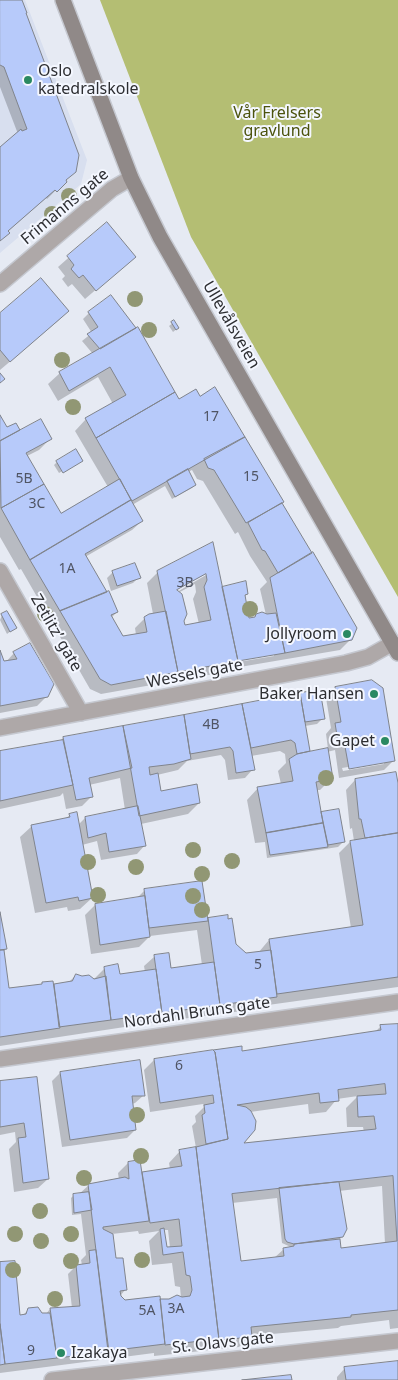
<!DOCTYPE html>
<meta charset="utf-8">
<style>
body{margin:0}
canvas{display:block;background:#e6eaf3}
</style>
<canvas width="398" height="1380"></canvas>
<script>
const c = document.querySelector('canvas').getContext('2d');
c.lineJoin = 'round';
function fillPath(path, color) { c.fillStyle = color; c.fill(path, 'evenodd'); }
function stroke(path, color, width, dash) { c.strokeStyle = color; c.lineWidth = width; c.lineCap = dash ? 'butt' : 'round'; c.setLineDash(dash || []); c.stroke(path); }
function label(font, color, halo, rows, align = 'center') {
  c.font = font + ' "Noto Sans",sans-serif'; c.lineWidth = 4; c.setLineDash([]); c.textBaseline = 'middle'; c.strokeStyle = halo; c.fillStyle = color; for (const [text, x, y, turn = 0] of rows) {
    c.save(); c.translate(x, y); c.rotate((+turn || 0) * Math.PI / 180); c.textAlign = isNaN(turn) ? turn : align; if (halo) c.strokeText(text, 0, 0); c.fillText(text, 0, 0); c.restore();
  }
}
const built = new Path2D(`
 M0,0H25L87,160L81,184L0,253Z`);
const green = new Path2D(`
 M100,0H398V597L191,237Z`);
const shadow = new Path2D(`
 M0,0H21L65,181L47,199L46,198L7,232L0,241V148L18,134L0,87Z
 M107,224L134,257L85,299L72,284L68,287L62,279L65,276L58,267Z
 M68,311L58,321L0,370V315Z
 M89,313L134,328L130,332L179,400L281,503L350,640L340,650L228,669L225,672L101,694L90,689L21,569L19,570L0,537V417L7,429L16,424L19,432L51,438L39,450L27,456L60,515L108,487L75,431L86,419L113,404L98,377L58,401L48,384L60,373L93,354L82,341L92,333L83,319ZM192,470L197,479L203,481L235,534L238,532L250,556L267,582L260,589L266,615L248,619L244,597L247,594L221,589L212,544L158,572L147,583L153,614L145,618L135,628L136,635L122,638L111,618L117,612L85,557L132,530L142,521L132,505L165,486L172,499L192,488L195,485L188,472ZM206,572V575L172,595L171,592ZM195,584L196,592L193,599L199,624L184,626L178,593ZM274,653V656L232,663L231,661Z
 M174,322L178,328L173,332L169,326Z
 M80,461L59,473L54,465L57,462Z
 M113,572L139,577L133,583L111,591L107,578Z
 M2,615L15,628L7,634L0,620Z
 M29,645L47,696L37,706L0,713V651L5,663L14,653Z
 M336,688L394,760L384,770L339,778L335,750L327,752L332,778L320,790H316L320,813L344,841L338,847L267,858L265,842L255,843L247,800L258,788L281,784L278,771L286,763L285,754L280,751L251,756L253,769L245,778L228,780L225,760L221,755L187,761L178,770L157,775L160,793L199,803L188,814L141,824L145,845L137,854L101,860L97,841L82,845L92,898L80,909L68,911L67,907L35,913L20,837L32,826L65,819L70,815L78,825L85,818L125,810L120,778L89,785L92,796L82,806L66,809L63,793L60,796L0,809V752L60,741L63,738L242,705L323,718L317,724L305,726L309,752L328,749L326,734L331,728L326,698ZM384,761V764L343,771L342,768Z
 M355,780L398,791V987L268,1005L265,1008L151,1023L0,1046V918L6,949L3,952L8,989L68,983L76,975L93,980L105,968L119,976L145,972L144,966L154,957L170,970L202,965L197,930L150,936L139,947L91,954L85,915L95,905L136,899L145,890L207,921L208,919L245,954L258,953L269,940L351,928L339,853L350,842L354,841L352,828L350,829L346,790Z
 M398,1025V1328L390,1329L389,1320L341,1326L338,1328L250,1336L239,1347L154,1356V1353L0,1373V1264L19,1316H22L29,1309L41,1315H45L50,1309L72,1308L68,1274L76,1266L82,1265L81,1260L86,1255L81,1214L72,1215L71,1198L74,1195L79,1194L89,1185L119,1180L118,1173L128,1163L141,1173L170,1169L169,1163L180,1151L196,1148L192,1126L196,1122L195,1116L204,1107L203,1104L150,1112L144,1070L154,1060L241,1052L375,1032L381,1026ZM358,1096L346,1108L347,1127H363L364,1132L241,1145L250,1112L308,1104L309,1114L326,1112L337,1099ZM382,1186L385,1244L340,1249L339,1240L342,1237L339,1191ZM277,1198L282,1243L293,1248L284,1249L274,1258L240,1262L232,1203ZM163,1230H168L170,1248L165,1249ZM138,1231L139,1234L159,1231L149,1241L152,1265L172,1263L175,1286L180,1287L181,1298L159,1301H125L120,1296L126,1289L115,1260L112,1234Z
 M60,1073L144,1095L135,1103L132,1104L135,1130L127,1138L62,1147L52,1081Z
 M36,1078L48,1179L38,1188L14,1192L9,1149L16,1142L15,1132L0,1135V1083Z
 M345,1368L398,1380H337V1377Z`);
const building = new Path2D(`
 M0,0H22L27,13H26L79,155L76,172L66,180L67,182L57,192L55,190L8,231L10,233L0,241V147L21,129L22,131L27,129L4,67L0,65Z
 M107,222L136,257L96,291L83,275L79,278L71,269L74,265L67,256Z
 M41,278L69,311L10,362L0,350V313Z
 M111,295L136,328L100,349L87,334L98,327L88,312Z
 M174,320L179,328L176,330L171,322Z
 M138,327L175,392L96,438L85,418L126,395L110,367L69,391L59,372Z
 M0,373L5,379L0,383Z
 M215,387L245,437L132,501L96,438L175,392L179,399L196,389L200,396Z
 M0,415L7,427L16,423L20,430L0,441Z
 M41,419L52,439L26,453L44,484L1,508L0,441Z
 M245,437L284,502L246,523L214,470L208,468L204,459Z
 M76,449L83,461L63,473L56,461Z
 M188,469L196,485L175,497L167,481Z
 M120,479L131,500L30,560L1,508L44,484L61,513Z
 M131,500L143,521L85,554L107,592L60,611L30,560Z
 M282,503L312,553L278,573L265,551L262,550L248,523Z
 M213,542L238,661L178,672L157,571ZM206,574L207,580L204,587L211,620L185,625L184,621L187,614L182,594L177,590Z
 M313,552L357,628L352,640L285,653L270,578Z
 M135,563L141,578L117,586L112,571Z
 M246,581L248,594L245,595L249,618L255,617L256,614L262,612L267,614L276,613L285,653L238,661L222,587Z
 M109,591L118,612L111,615L123,636L147,632L144,617L149,614L166,611L178,672L111,685L100,679L60,611Z
 M7,611L17,628L10,632L1,614Z
 M30,643L54,684L48,697L0,706V650L4,661L17,659L13,652Z
 M372,680L383,688L395,761L349,769L344,741L338,742L335,723L341,722L335,687Z
 M320,690L325,719L305,722L300,693Z
 M300,693L310,751L297,754L295,743L291,740L251,748L242,704Z
 M242,704L255,770L236,773L233,751L230,747L190,754L184,715Z
 M184,715L191,759L174,764L149,767L150,775L158,773L161,791L197,784L200,803L139,816L123,726Z
 M123,726L132,768L89,778L93,797L76,800L63,737Z
 M63,740L73,785L0,801V751Z
 M328,748L333,779L316,782L323,823L266,833L257,787L293,781L289,759L297,754Z
 M396,772L398,783V833L365,838L361,819H359L355,779Z
 M138,806L146,846L109,852L106,833L88,838L85,817Z
 M339,809L345,842L328,845L321,812Z
 M77,812L93,898L79,901L78,897L46,903L31,825L70,817L69,814Z
 M323,823L328,847L270,855L266,833Z
 M398,833V977L277,994L269,939L363,925L350,841Z
 M202,881L208,921L149,928L144,889Z
 M145,896L150,937L100,945L95,904Z
 M0,912L7,949L0,950Z
 M228,915V919L232,918L236,944L246,953L271,950L277,997L220,1005L208,918Z
 M0,950H4L9,988L42,984V982L53,981L60,1028L0,1037Z
 M169,953L171,968L214,962L220,1005L162,1013L154,955Z
 M118,964L120,974L156,969L162,1013L111,1020L104,967Z
 M76,974L82,976L89,975L94,979L106,976L111,1020L59,1027L54,984L72,981Z
 M398,1024V1310L351,1315V1317L251,1327L252,1337L219,1340L196,1147L228,1139L215,1052L213,1050L242,1046V1051L381,1030L380,1025ZM385,1084L386,1094L357,1096L358,1117L374,1116L376,1129L244,1143L255,1130L256,1121L251,1111L246,1107L237,1105L319,1093L320,1103L339,1101L338,1090ZM393,1176L397,1241L341,1248L340,1239L294,1244V1246L283,1248L284,1256L241,1261L232,1194Z
 M213,1050L215,1052L228,1139L206,1144L202,1115L205,1113L204,1105L214,1103L213,1095L160,1103L154,1059Z
 M140,1060L145,1096H132L136,1130L70,1140L60,1072Z
 M37,1077L49,1179L23,1183L18,1138L26,1137L24,1123L0,1127V1081Z
 M196,1147L219,1339L165,1345L160,1299H169L177,1295L182,1297L190,1296L192,1290L190,1276L186,1275L183,1252L163,1255L160,1229L164,1228L167,1247L182,1246L179,1219L150,1223L142,1172L182,1166L179,1150Z
 M140,1160L149,1221L103,1227V1229L113,1234L116,1258H123L127,1290L120,1291L121,1296L125,1300L160,1296L165,1344L108,1351L88,1184L125,1177L129,1179L128,1162Z
 M339,1182L347,1229L343,1237L294,1244L287,1242L285,1239L279,1188Z
 M89,1192L92,1210L74,1213L73,1194Z
 M96,1250L109,1352L57,1358L50,1308L80,1306L76,1265L90,1263L89,1251Z
 M15,1261L20,1315L26,1314L28,1308L38,1307L42,1313H50L57,1358L5,1364L0,1324V1262Z
 M0,1324L5,1364L0,1365Z
 M398,1361V1380H346L344,1367Z
 M291,1375L292,1380H242Z`);
const minor = new Path2D(`
 M0,284L112,189L131,178
 M0,571L81,713
 M0,728L346,663L368,657L393,643
 M0,1059L398,1002
 M52,1380L398,1341`);
const secondary = new Path2D(`
 M63,0L131,178L160,237L398,653`);
const trees = [
 [69,196],
 [52,214],
 [135,299],
 [149,330],
 [62,360],
 [73,407],
 [250,609],
 [45,614],
 [326,778],
 [193,850],
 [232,861],
 [88,862],
 [136,867],
 [202,874],
 [98,895],
 [193,896],
 [202,910],
 [137,1115],
 [141,1156],
 [84,1178],
 [40,1211],
 [15,1234],
 [71,1234],
 [41,1241],
 [142,1260],
 [71,1261],
 [13,1270],
 [55,1299]
];
const markers = [
 [28,80,5,"#2a8962"],
 [347,634,5,"#2a8962"],
 [374,694,5,"#2a8962"],
 [385,741,5,"#2a8962"],
 [61,1353,5,"#2a8962"]
];
const numberNames = [
 ["17",211,417],
 ["15",251,477],
 ["5B",24,479],
 ["3C",37,504],
 ["1A",67,569],
 ["3B",185,583],
 ["4B",211,725],
 ["5",258,965],
 ["6",179,1066],
 ["3A",176,1309],
 ["5A",147,1311],
 ["9",31,1351]
];
const poiNames = [
 ["Oslo",38,71,"left"],
 ["katedralskole",38,89,"left"],
 ["Jollyroom",337,634],
 ["Baker Hansen",364,694],
 ["Gapet",375,741],
 ["Izakaya",71,1353,"left"]
];
const parkNames = [
 ["Vår Frelsers",277,113],
 ["gravlund",277,131]
];
const streetNames = [
 ["Frimanns gate",65,207,-40],
 ["Ullevålsveien",231,325,60],
 ["Zetlitz’ gate",56,633,60],
 ["Wessels gate",195,674,-11],
 ["Nordahl Bruns gate",197,1013,-8],
 ["St. Olavs gate",223,1343,-6]
];
fillPath(built, '#d8dfef');
fillPath(green, '#b4be73');
fillPath(shadow, '#0003');
fillPath(building, '#b7cafa');
stroke(building, '#80848c', 1);
stroke(minor, '#c5c8d0', 18);
stroke(secondary, '#c5c8d0', 18);
stroke(minor, '#aea8a8', 15);
stroke(secondary, '#908988', 15);
c.fillStyle = '#919774';
for (const [x, y] of trees) { c.beginPath(); c.arc(x, y, 8, 0, 2 * Math.PI); c.fill(); }
for (const [x, y, r, color] of markers) { const dot = new Path2D(); dot.arc(x, y, r, 0, 2 * Math.PI); c.fillStyle = color; c.fill(dot); stroke(dot, '#f4f7ff', 2); }
label('14px', '#505564', null, numberNames);
label('16px', '#2d2e32', '#f4f7ff', poiNames, 'right');
label('16px', '#4c530d', '#f4f7ff', parkNames);
label('16px', '#2d2e32', '#f4f7ff', streetNames);
</script>
